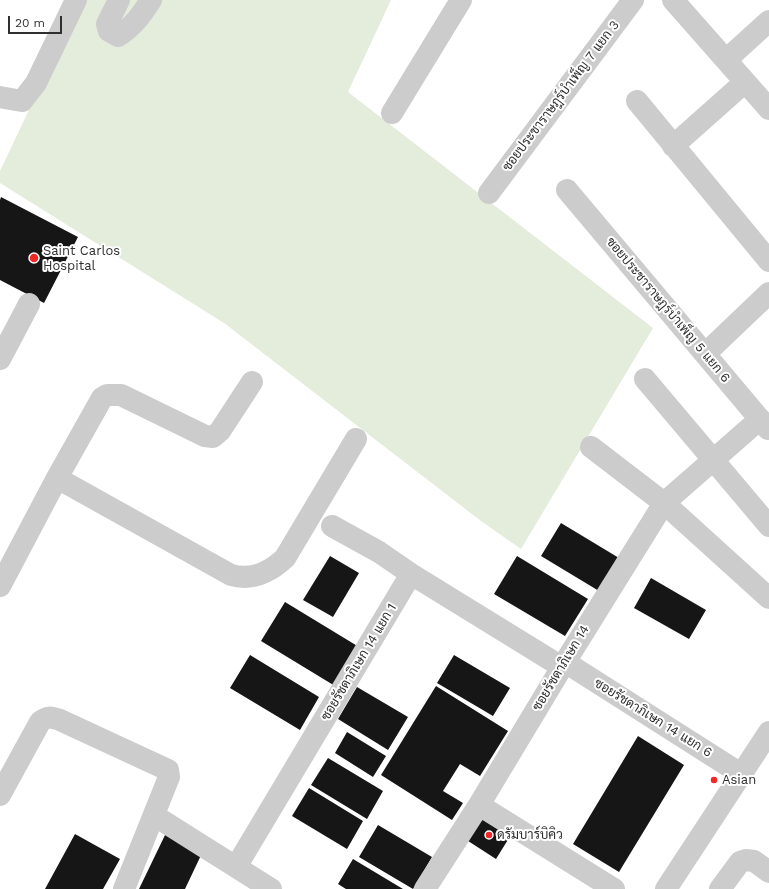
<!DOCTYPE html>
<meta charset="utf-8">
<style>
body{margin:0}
#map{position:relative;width:769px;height:889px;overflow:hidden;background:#fff;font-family:"Work Sans",sans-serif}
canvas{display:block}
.scale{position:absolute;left:8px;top:16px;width:54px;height:18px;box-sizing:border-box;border:2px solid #2f2f2f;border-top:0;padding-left:5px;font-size:12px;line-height:14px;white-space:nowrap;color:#2f2f2f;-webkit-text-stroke:3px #fff;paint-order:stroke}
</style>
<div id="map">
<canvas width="769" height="889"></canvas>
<div class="scale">20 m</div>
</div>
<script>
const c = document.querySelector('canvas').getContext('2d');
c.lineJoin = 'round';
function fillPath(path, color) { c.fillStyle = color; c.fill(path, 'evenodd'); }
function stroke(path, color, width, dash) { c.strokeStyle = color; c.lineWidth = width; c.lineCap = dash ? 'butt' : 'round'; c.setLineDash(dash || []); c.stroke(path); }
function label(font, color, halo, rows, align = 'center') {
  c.font = font + ' "Work Sans",Sarabun,sans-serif'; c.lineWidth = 4; c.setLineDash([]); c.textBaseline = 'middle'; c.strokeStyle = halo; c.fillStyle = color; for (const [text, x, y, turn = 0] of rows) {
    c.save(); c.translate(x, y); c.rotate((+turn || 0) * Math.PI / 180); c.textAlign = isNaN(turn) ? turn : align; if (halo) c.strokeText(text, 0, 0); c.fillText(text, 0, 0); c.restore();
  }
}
const green = new Path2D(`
 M81,0H391L348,92L653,328L521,549L481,521L224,323L0,183V171Z`);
const building = new Path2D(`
 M1,197L78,237L44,303L0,280V200Z
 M561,523L619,558L599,591L541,556Z
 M330,556L359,573L333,617L303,600Z
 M517,556L588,599L565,636L494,594Z
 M651,578L706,610L689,639L634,608Z
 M285,602L359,647L335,686L261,641Z
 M250,655L319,697L300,730L230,688Z
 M454,655L510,688L493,716L437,683Z
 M436,686L508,731L480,776L460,764L443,791L463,803L452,820L381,775Z
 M357,687L408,717L388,750L338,719Z
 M347,732L386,756L373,777L335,753Z
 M638,736L684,765L619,872L573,844Z
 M328,758L383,791L367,819L311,785Z
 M309,788L363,821L347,849L292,816Z
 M482,811L514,830L496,859L465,839Z
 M378,825L432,857L413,889L359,857Z
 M166,833L203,851L185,889H139Z
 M75,834L120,859L103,889H45Z
 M353,859L403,889H346L338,884Z`);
const minor = new Path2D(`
 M119,0L107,24L109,31L118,36C133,27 142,14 151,0
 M673,0L769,109
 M726,60L769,21
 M0,97L22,101L36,83L76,0
 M637,101L769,261
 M392,113L461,0
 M673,146L745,82
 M567,190L768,429
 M489,193L633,0
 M705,354L769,293
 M0,359L29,304
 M645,379L769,526
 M591,447L664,503L769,598
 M57,478L102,398L107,395H121L205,436L213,437L220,431L252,382
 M332,526L379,552L411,574
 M0,586L57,478L231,575C252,581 270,572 285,558L356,439
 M565,662L741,774
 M0,795L40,722C47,716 51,717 60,720L168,770L169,777L124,889
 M479,805L614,889
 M163,821L236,867
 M271,889L236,867L411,574L562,667
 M425,889L479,805L562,667L664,503L760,419
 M666,889L769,732
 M720,889L740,862L746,860L754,861L769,872`);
const markers = [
 [34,258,5,"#f02928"],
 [714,780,4,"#f02928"],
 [489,835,4,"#f02928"]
];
const streetNames = [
 ["ซอยประชาราษฎร์บำเพ็ญ 7 แยก 3",561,96,-53],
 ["ซอยประชาราษฎร์บำเพ็ญ 5 แยก 6",668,310,50],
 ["ซอยรัชดาภิเษก 14 แยก 1",359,662,-59],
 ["ซอยรัชดาภิเษก 14",561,668,-59],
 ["ซอยรัชดาภิเษก 14 แยก 6",653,718,32]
];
const poiNames = [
 ["Saint Carlos",43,251],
 ["Hospital",43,266],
 ["Asian",722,780],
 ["ดรัมบาร์บิคิว",497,835]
];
fillPath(green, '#e4eddc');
fillPath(building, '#161616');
stroke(minor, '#ccc', 22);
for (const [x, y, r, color] of markers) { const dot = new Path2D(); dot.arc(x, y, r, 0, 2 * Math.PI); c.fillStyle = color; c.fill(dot); stroke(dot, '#fff', 1.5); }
label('13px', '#2f2f2f', '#fff', streetNames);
label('13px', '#2f2f2f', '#fff', poiNames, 'left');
</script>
